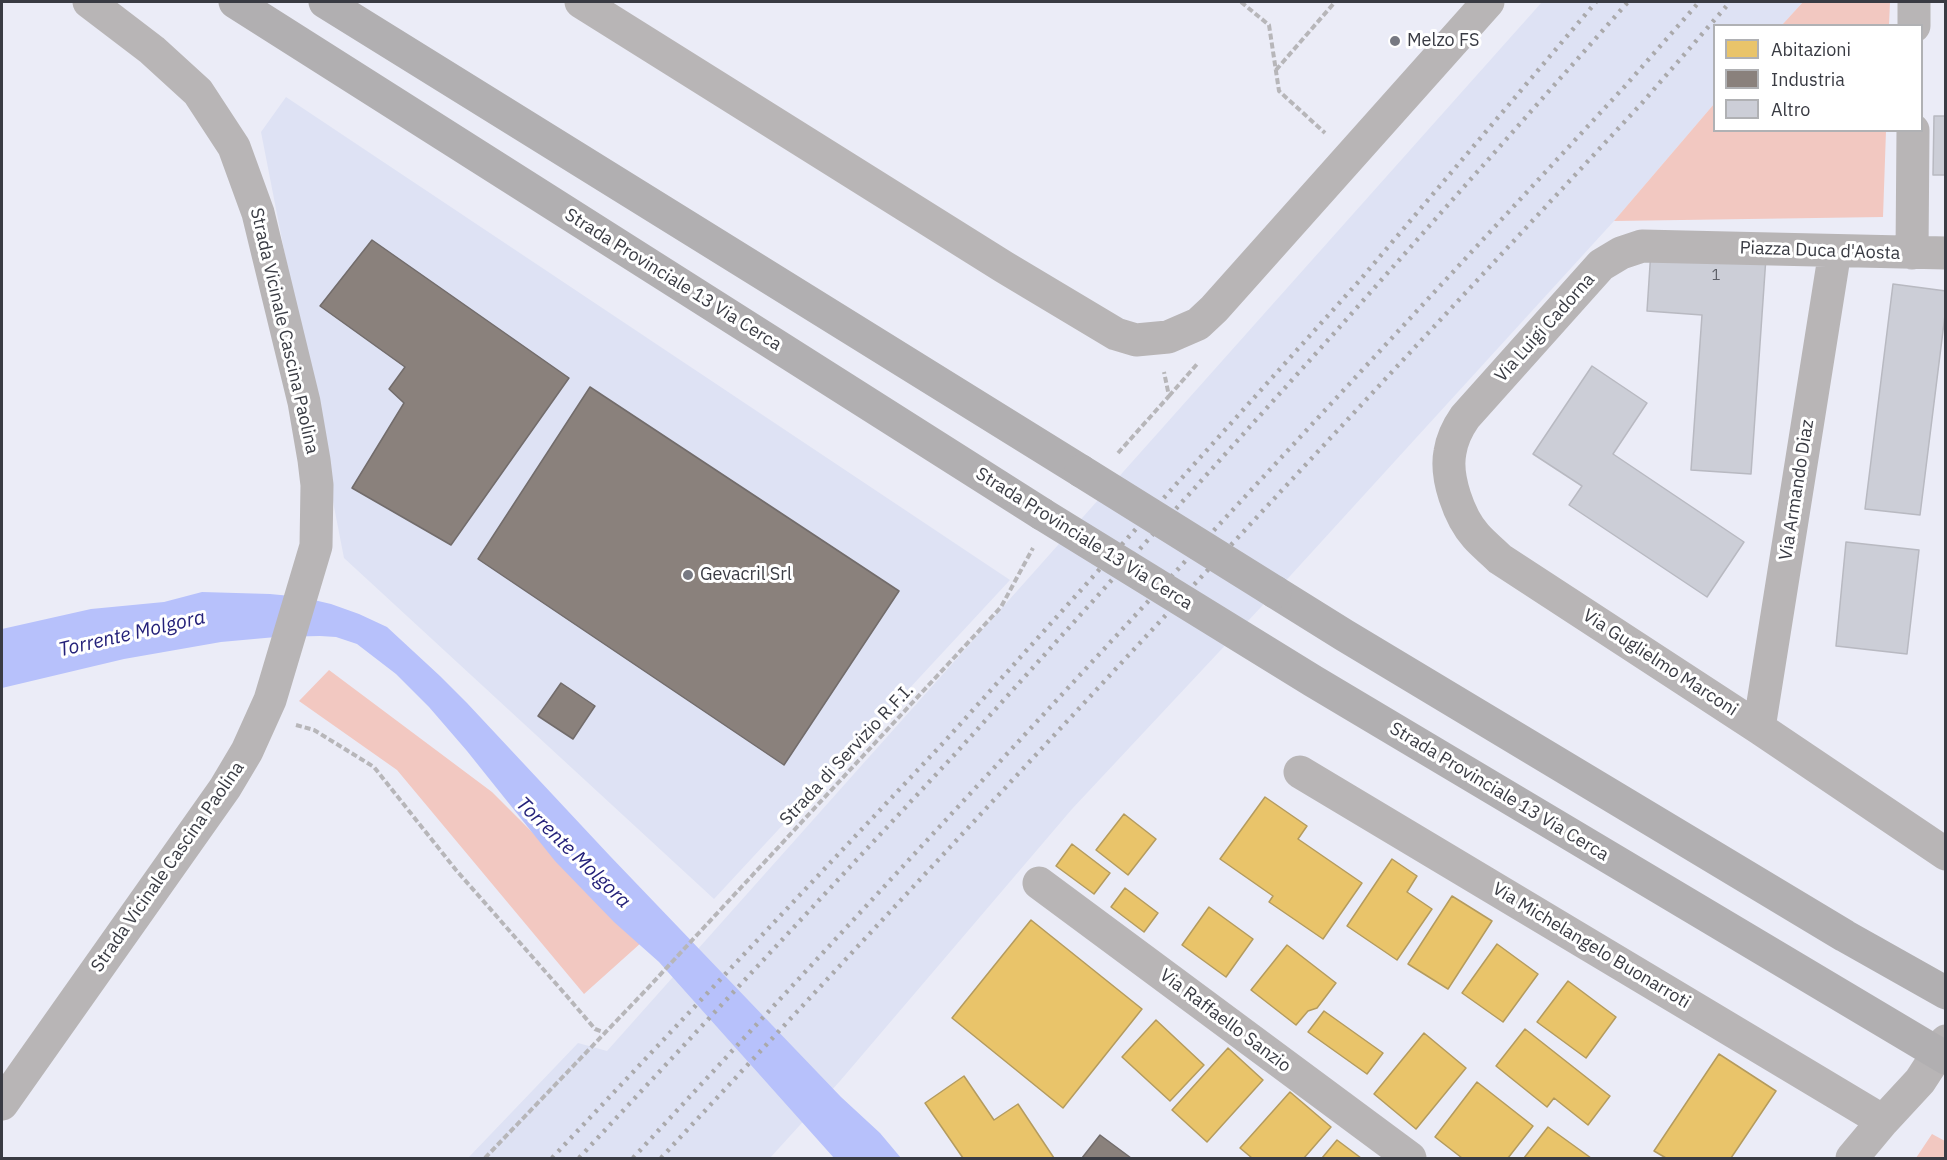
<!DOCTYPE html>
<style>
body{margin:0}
#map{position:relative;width:1947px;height:1160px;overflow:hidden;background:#ebecf7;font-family:"IBM Plex Sans",sans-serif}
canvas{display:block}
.frame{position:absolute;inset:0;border:3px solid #393b43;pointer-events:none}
.legend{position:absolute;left:1713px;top:24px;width:210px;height:108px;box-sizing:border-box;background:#fff;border:2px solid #b0b1b4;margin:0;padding:8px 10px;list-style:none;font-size:18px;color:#393b43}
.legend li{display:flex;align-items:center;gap:12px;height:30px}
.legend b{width:30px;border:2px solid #b0b1b4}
</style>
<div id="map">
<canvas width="1947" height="1160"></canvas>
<div class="frame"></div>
<ul class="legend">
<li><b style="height:16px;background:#e9c46a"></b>Abitazioni</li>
<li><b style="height:16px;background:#8a817c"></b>Industria</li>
<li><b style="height:16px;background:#ccced7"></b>Altro</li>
</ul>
</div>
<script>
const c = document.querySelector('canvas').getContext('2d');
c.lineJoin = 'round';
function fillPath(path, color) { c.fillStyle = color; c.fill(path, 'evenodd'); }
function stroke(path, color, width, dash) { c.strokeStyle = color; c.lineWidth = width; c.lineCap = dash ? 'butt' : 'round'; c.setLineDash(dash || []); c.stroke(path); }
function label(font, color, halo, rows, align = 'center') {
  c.font = font + ' "IBM Plex Sans",sans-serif'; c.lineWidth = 6; c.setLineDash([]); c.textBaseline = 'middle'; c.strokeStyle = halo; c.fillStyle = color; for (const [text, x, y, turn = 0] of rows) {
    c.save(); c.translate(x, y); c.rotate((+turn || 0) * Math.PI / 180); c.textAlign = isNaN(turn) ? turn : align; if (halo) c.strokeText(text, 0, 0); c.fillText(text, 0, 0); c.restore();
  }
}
const built = new Path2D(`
 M1542,2H1803L1782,25L1714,26V104L1614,221L1291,575L1072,809L840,1081L770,1158H468L578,1043L607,1051Z
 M286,97L1010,580L714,899L344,558L261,132Z`);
const green = new Path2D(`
 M1803,2H1890L1889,25H1782Z
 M1714,104V130L1886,131L1883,217L1614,221Z
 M329,670L492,792L642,942L584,994L397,770L299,701Z
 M1932,1134L1945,1141V1158H1916Z`);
const water = new Path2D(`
 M202,592L270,594L301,597L331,604L359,614L387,627L440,676L467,703L610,856L841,1097L880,1133L901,1158H834L659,962L614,922L555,861L467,751L429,707L396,674L357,644L336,637L320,636L276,637L221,642L124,659L2,688V629L91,609L164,602Z`);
const homes = new Path2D(`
 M1265,797L1307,826L1298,839L1362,883L1323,939L1269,902L1273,896L1220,859Z
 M1124,814L1156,839L1128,875L1096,850Z
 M1072,844L1110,873L1094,894L1056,866Z
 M1392,859L1417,876L1407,892L1432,909L1397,960L1347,926Z
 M1125,888L1158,913L1144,932L1111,907Z
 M1452,896L1492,921L1448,989L1408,964Z
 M1209,907L1253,939L1226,977L1182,945Z
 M1031,920L1142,1009L1063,1108L952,1018Z
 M1497,944L1538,974L1503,1022L1462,993Z
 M1287,945L1336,983L1317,1008L1308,1011L1296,1025L1251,990Z
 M1568,981L1616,1017L1586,1058L1537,1022Z
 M1324,1011L1383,1053L1367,1074L1308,1032Z
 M1156,1020L1204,1065L1170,1101L1122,1057Z
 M1525,1029L1610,1096L1588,1125L1554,1098L1547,1107L1496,1066Z
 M1424,1033L1466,1068L1416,1129L1374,1094Z
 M1228,1048L1263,1080L1207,1142L1172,1110Z
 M1719,1054L1776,1091L1731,1158H1666L1654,1151Z
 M964,1076L994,1120L1018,1104L1054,1158H963L925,1103Z
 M1477,1082L1533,1126L1508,1158H1462L1435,1137Z
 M1290,1092L1331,1127L1304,1158H1252L1240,1148Z
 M1548,1127L1591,1158H1524Z
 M1337,1140L1361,1158H1322Z`);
const industry = new Path2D(`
 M372,240L569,378L451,545L352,488L404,403L389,389L405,367L320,306Z
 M590,387L899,591L784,765L478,559Z
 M561,683L595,706L573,739L538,716Z
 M1100,1135L1131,1158H1082Z`);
const building = new Path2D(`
 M1934,116H1946V175H1933Z
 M1651,250L1766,257L1751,474L1691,470L1702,315L1647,311Z
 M1893,284L1946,291V307L1920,515L1865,509Z
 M1592,366L1647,403L1613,454L1744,542L1707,597L1569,505L1582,486L1533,454Z
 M1846,542L1919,550L1907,654L1836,646Z`);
const path = new Path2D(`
 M1241,2L1269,25L1279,91L1325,133
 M1276,70L1335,2
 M1169,396L1198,363
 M1118,453L1169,396L1164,372
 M296,725L314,730L374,767L456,870L565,994L595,1029L606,1033
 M485,1158L646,990L1001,607L1033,548`);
const minor = new Path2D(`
 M581,2L1004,267L1116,334L1136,340L1168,337L1198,324L1214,309L1488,2
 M1914,26V2
 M1912,253L1913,130
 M1946,253L1642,246L1621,253L1601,265L1465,417C1458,427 1452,439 1450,452C1445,477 1459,517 1476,536C1483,544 1492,551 1500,559L1759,728L1946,854
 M1759,728L1835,251
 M1300,772L1883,1121
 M1039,883L1410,1158
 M2,1104L225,788L247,751L270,700L316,546L317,485L314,460L304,402L258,213L234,147L198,92L152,50L89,2
 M1852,1158L1883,1121L1920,1081L1946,1041`);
const major = new Path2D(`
 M235,2L1042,514
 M325,2L1081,471
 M1275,592L1344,635L1845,936L1946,993`);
const rail = new Path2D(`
 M552,1158L945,741L1360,280L1596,2
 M579,1158L956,753L1337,330L1628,2
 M633,1158L1626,85L1699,2
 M661,1158L1642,103L1730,2`);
const majorBridge = new Path2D(`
 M1081,471L1275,592
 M1042,514L1313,681L1946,1058`);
const markers = [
 [1395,41,6,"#777982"],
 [688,575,6,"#777982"]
];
const numberNames = [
 ["1",1716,276]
];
const poiNames = [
 ["Melzo FS",1407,41],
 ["Gevacril Srl",700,575]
];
const streetNames = [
 ["Piazza Duca d'Aosta",1820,251,2],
 ["Strada Provinciale 13 Via Cerca",673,280,32],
 ["Via Luigi Cadorna",1545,328,-48],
 ["Strada Vicinale Cascina Paolina",284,331,77],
 ["Via Armando Diaz",1797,490,-81],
 ["Strada Provinciale 13 Via Cerca",1084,539,32],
 ["Via Guglielmo Marconi",1660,663,33],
 ["Strada di Servizio R.F.I.",847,755,-47],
 ["Strada Provinciale 13 Via Cerca",1499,792,31],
 ["Strada Vicinale Cascina Paolina",168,867,-55],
 ["Via Michelangelo Buonarroti",1591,946,31],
 ["Via Raffaello Sanzio",1225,1021,37]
];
const waterNames = [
 ["Torrente Molgora",132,634,-13],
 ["Torrente Molgora",573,853,44]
];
fillPath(built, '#dee2f4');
fillPath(green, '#f2c8c1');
fillPath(water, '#b7c1fb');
fillPath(homes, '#e9c46a');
stroke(homes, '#b49b5e', 1.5);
fillPath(industry, '#8a817c');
stroke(industry, '#726c6b', 1.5);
fillPath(building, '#ccced7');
stroke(building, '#b8b9c1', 1.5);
stroke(path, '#b7b6b9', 4, [6, 3]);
stroke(minor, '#b8b5b6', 33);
stroke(major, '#b1afb1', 33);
stroke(rail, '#aaa9ab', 4.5, [3, 6]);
stroke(majorBridge, '#b1afb1', 33);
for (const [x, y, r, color] of markers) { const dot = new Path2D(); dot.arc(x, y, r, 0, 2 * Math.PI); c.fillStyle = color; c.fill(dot); stroke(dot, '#fff', 2); }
label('15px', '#5e6068', null, numberNames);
label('18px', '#393b43', '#fff', poiNames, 'left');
label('18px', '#393b43', '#fff', streetNames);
label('italic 20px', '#25227a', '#fff', waterNames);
</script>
